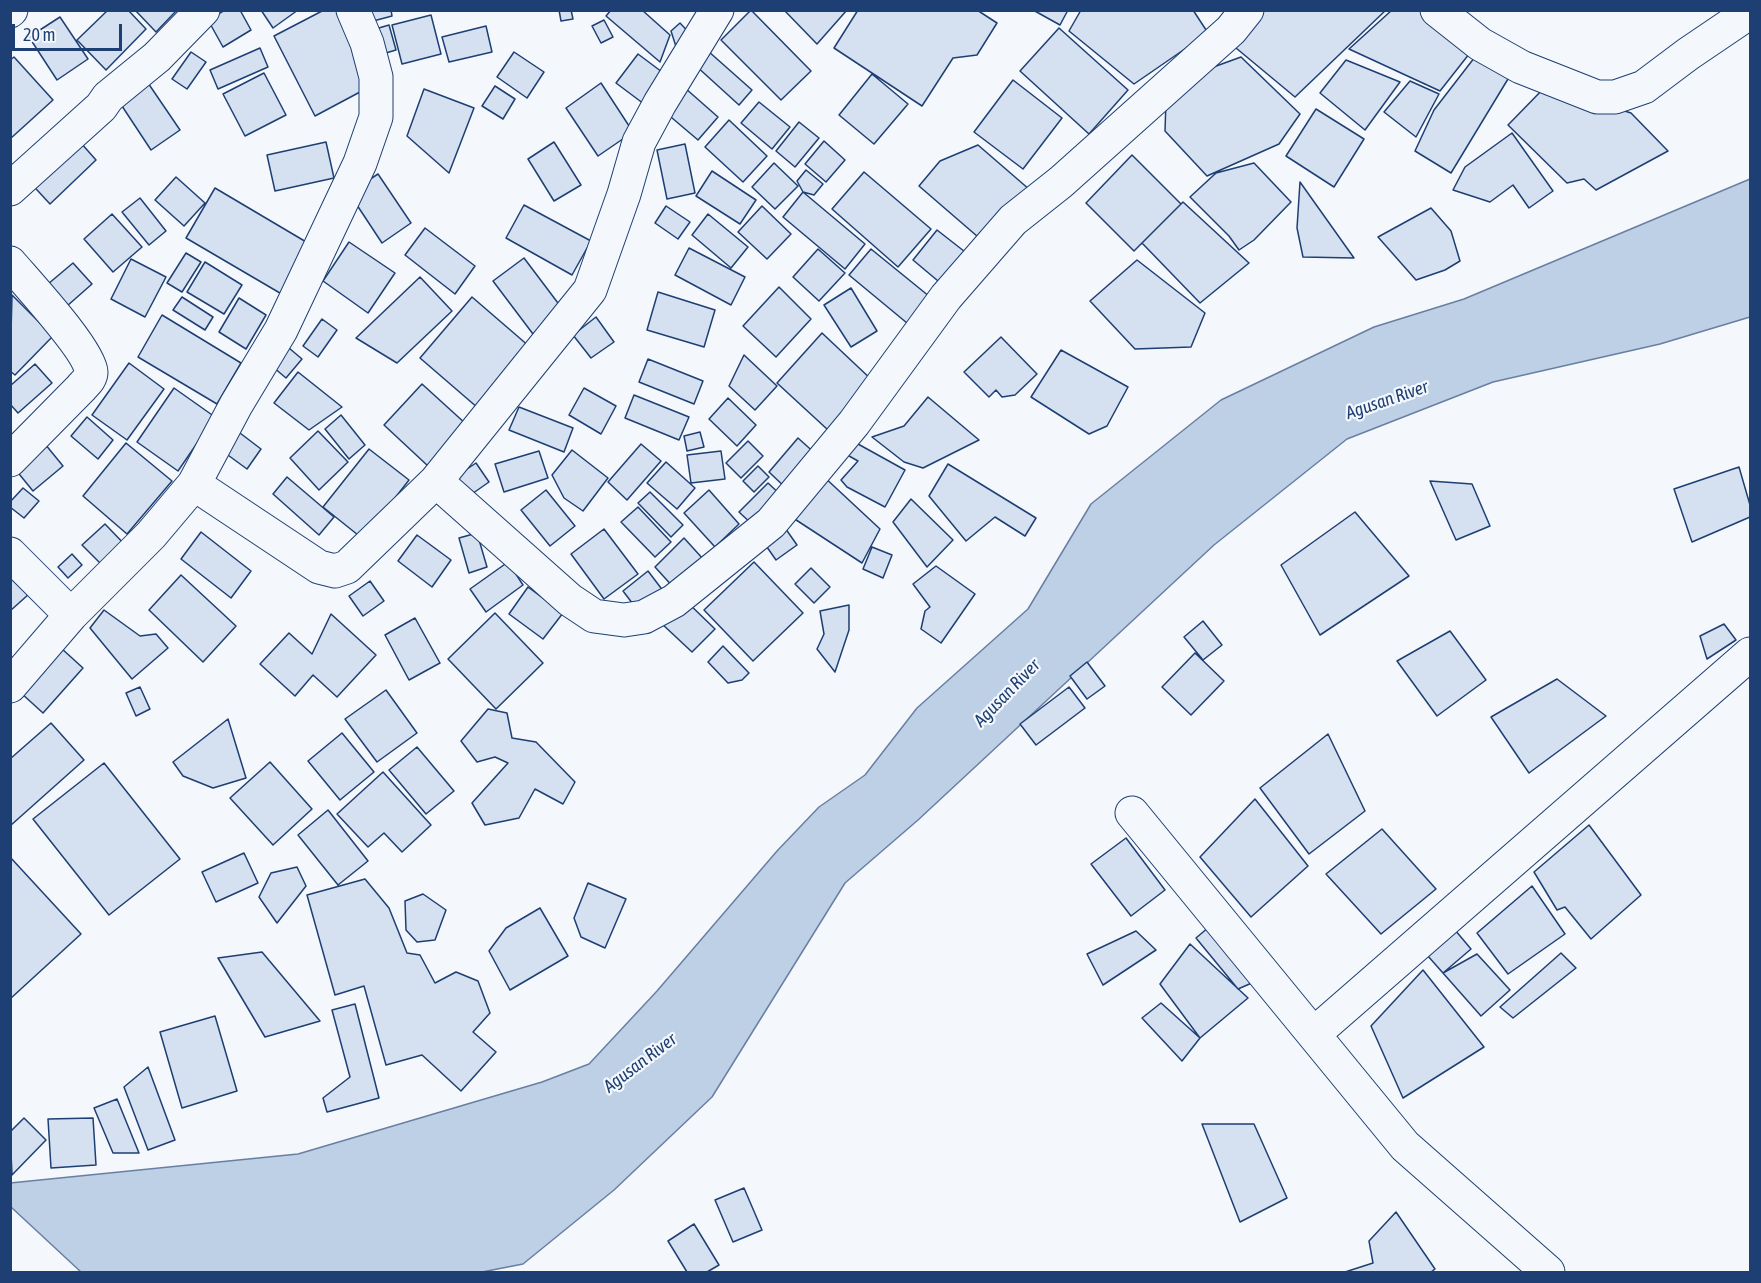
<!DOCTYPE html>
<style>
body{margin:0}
#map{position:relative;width:1761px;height:1283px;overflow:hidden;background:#f4f7fb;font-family:"Asap Condensed",sans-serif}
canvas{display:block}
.frame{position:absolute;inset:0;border:12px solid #1d3f73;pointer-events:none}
.scale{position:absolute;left:12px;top:24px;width:110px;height:27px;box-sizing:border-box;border:3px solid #1d3f73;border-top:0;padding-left:8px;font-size:18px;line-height:21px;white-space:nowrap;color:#1d3f73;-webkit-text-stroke:4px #f4f7fb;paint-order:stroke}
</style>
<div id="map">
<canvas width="1761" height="1283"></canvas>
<div class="frame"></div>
<div class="scale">20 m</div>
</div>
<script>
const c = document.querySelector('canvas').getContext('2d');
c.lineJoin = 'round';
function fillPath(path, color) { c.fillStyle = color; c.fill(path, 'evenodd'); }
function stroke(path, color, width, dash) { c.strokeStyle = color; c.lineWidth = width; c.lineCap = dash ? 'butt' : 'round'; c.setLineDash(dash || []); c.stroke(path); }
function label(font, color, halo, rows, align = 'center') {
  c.font = font + ' "Asap Condensed",sans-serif'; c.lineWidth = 4.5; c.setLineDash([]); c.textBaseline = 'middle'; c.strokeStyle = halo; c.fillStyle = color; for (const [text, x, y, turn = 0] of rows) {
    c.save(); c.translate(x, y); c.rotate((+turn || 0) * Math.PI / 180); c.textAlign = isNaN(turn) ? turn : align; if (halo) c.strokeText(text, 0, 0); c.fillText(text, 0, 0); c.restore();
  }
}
const water = new Path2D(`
 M1750,179V317L1660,344L1493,382L1347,439L1214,545L918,820L845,883L712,1097L614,1190L523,1264L482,1272H11L10,1183L298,1154L542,1082L589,1064L657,991L777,851L819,807L865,775L917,708L1028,609L1091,504L1221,400L1374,327L1464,299Z`);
const pier = new Path2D(`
 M11,1207L81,1272H11Z`);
const building = new Path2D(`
 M108,10H128L146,29L106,70L77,40Z
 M135,10H177L156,32Z
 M225,10H240L251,30L223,47L208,20Z
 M261,10H298L273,28Z
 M324,10H337L375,84L315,116L274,36Z
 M358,10H391L392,16L362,24Z
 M559,10H571L573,19L561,21Z
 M611,10H642L670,35L660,62L606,16Z
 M751,10L811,71L781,100L721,40Z
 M784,10H847L817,44Z
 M858,10H977L997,23L977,55L953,58L922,106L834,48Z
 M1033,10H1068L1060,25Z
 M1081,10H1193L1208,33L1134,84L1069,31Z
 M1257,10H1386L1295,97L1230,43Z
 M1392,10H1429L1473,49L1440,91L1349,49Z
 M431,15L441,54L402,64L392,25Z
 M60,17L88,59L57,80L29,37Z
 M604,20L613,37L601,43L592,26Z
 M680,23L697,41L679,56L671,31Z
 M389,25L396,50L379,55L372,30Z
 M486,26L492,52L449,62L442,37Z
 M1059,28L1128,90L1089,134L1020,71Z
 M260,48L268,67L218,89L210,70Z
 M708,51L752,90L739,105L695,65Z
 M191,52L206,62L187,89L172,79Z
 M514,52L544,72L527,98L497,77Z
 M1478,53L1511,74L1451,173L1415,151L1434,110Z
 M638,54L666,75L644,104L616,83Z
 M14,57L53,100L10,139V60Z
 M1241,57L1300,114L1279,144L1207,176L1165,131L1166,101L1197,73Z
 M1346,60L1400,82L1365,130L1320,93Z
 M264,73L286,115L245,136L223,94Z
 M872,74L908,104L874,144L839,115Z
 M146,80L180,130L151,150L118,100Z
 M1013,80L1062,118L1023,169L974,132Z
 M1410,81L1439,94L1416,137L1384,112Z
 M601,83L633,132L598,156L566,108Z
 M1548,84L1580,97L1631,113L1668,151L1596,190L1584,179L1567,183L1508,125Z
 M495,86L515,99L503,119L482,106Z
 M685,88L718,117L698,140L665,112Z
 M424,89L474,108L449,173L407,136Z
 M759,102L790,127L772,149L741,123Z
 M1316,109L1364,139L1334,187L1286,156Z
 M729,120L767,156L743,182L705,147Z
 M799,122L819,138L795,167L776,151Z
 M1512,133L1553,191L1529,208L1513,185L1490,202L1453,190L1465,167Z
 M73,134L96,160L50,204L26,178Z
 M824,141L845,160L826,182L805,164Z
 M326,142L334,178L275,191L267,155Z
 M554,142L581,185L554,201L528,159Z
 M685,144L695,193L667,199L657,150Z
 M978,145L1030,190L985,243L919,186L940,161Z
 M1132,155L1181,204L1134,251L1086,203Z
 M774,163L798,186L775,209L752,187Z
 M1254,163L1291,202L1254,240L1239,250L1229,236L1190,197L1216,173Z
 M806,170L823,184L814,195L803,192L797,181Z
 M712,171L756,200L740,224L696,196Z
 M864,172L931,229L898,267L832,209Z
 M378,174L411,223L382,243L349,193Z
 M176,177L205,203L184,226L155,200Z
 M1300,182L1354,258L1303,257L1297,228Z
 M215,188L313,246L285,296L186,238Z
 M803,192L865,244L845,269L783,217Z
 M140,198L166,231L149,245L122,212Z
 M1183,202L1249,263L1200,303L1142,243Z
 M524,205L591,241L572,275L506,238Z
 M666,206L690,222L678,239L655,223Z
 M762,206L791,234L767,259L738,232Z
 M1431,208L1451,231L1460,261L1445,270L1416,280L1378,237Z
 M112,214L142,247L113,272L84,239Z
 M708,214L748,247L731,268L692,235Z
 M425,228L475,266L455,294L405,255Z
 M937,230L969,255L944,286L913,260Z
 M349,242L395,273L368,313L323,281Z
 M689,248L745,277L731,305L675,275Z
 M818,249L845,273L819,301L793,277Z
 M871,249L935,301L913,328L849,275Z
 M186,253L201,262L182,292L167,283Z
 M524,258L564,311L533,334L493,281Z
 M131,259L166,277L145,317L111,299Z
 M1137,260L1205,313L1191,347L1135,349L1090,301Z
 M205,262L242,285L224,314L187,292Z
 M73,263L92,284L67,306L48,284Z
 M420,277L452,311L397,363L356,338Z
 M779,287L811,319L776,357L743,326Z
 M851,288L877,331L851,347L824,305Z
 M658,292L715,310L704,347L647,330Z
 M12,295L53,336L15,375L10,371Z
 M182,297L213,317L205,330L173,310Z
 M472,297L530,347L478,408L420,358Z
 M239,298L266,315L246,349L219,332Z
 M162,315L241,363L217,404L138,357Z
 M596,317L614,342L591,358L573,335Z
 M322,319L337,330L318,357L303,346Z
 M822,333L873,381L828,430L777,383Z
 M1001,337L1037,374L1015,395L1002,397L996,390L989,397L964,372Z
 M289,348L302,359L286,378L273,367Z
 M1061,350L1128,387L1107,426L1089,434L1031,397Z
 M744,355L777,386L755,410L729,386Z
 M648,359L703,381L694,404L639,382Z
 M129,363L164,389L127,440L92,415Z
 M35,364L52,383L18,413L10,404V386Z
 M298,372L342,407L309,430L274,403Z
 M422,384L466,424L428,466L384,425Z
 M174,388L215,417L178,471L137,442Z
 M584,388L616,406L601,434L569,415Z
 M634,395L689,417L679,440L625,418Z
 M928,397L979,440L923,468L904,462L872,437L904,426Z
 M728,398L756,425L737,446L709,419Z
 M519,407L573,428L564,452L509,430Z
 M341,415L365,445L349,459L325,429Z
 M87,417L113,440L98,459L71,436Z
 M236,430L261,449L247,469L221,450Z
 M318,431L348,462L319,490L290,458Z
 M700,432L704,447L687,451L684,436Z
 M798,438L818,456L788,490L769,472Z
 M849,439L905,470L885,507L847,487L841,480L858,461L842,452Z
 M748,441L763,456L741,478L726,463Z
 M126,443L172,481L127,534L83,496Z
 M45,444L63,466L33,491L15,469Z
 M641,444L661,461L627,500L608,482Z
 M369,449L409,480L363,539L323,507Z
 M572,450L608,478L583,511L564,498L552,475Z
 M539,451L548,478L504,492L495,464Z
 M721,451L725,479L691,483L687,455Z
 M666,462L695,488L677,509L647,483Z
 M476,463L489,482L469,496L455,477Z
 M948,464L1036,518L1025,536L995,517L966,541L929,496Z
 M758,466L769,477L754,492L743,481Z
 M1739,467L1750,505V517L1692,542L1674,489Z
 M822,475L880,529L862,563L787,514Z
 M287,477L334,517L319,535L273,494Z
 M1430,481L1472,484L1490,526L1456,540Z
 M768,483L783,497L754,526L739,512Z
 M23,488L39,501L24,518L10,507V502Z
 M546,490L575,526L550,546L521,510Z
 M709,490L739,524L715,547L684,513Z
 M650,492L683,525L671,537L638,503Z
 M911,499L953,540L927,567L893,522Z
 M638,507L671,542L655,557L621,522Z
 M1355,512L1409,576L1320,635L1281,565Z
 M105,524L128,548L106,569L82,545Z
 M783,525L797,545L776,560L762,540Z
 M604,529L638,574L604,599L571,554Z
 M201,532L251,571L231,598L181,559Z
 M477,533L487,567L469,573L459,538Z
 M417,535L451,560L432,587L398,561Z
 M684,538L704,560L675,589L655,567Z
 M872,547L892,555L883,578L863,569Z
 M72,554L82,565L68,578L58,567Z
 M508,562L523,585L486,612L470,589Z
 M754,562L803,613L753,661L704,610Z
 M936,566L975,594L941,643L921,629L925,611L930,607L913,584Z
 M811,568L830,587L814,603L795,584Z
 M648,571L664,592L639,612L623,591Z
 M10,573L29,594L10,611Z
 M181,575L236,626L203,662L149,610Z
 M370,581L384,601L363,616L349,596Z
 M528,587L563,613L543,639L509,614Z
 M684,599L715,629L692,652L661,623Z
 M849,605V630L835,672L817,649L824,634L820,611Z
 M104,610L140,636L156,634L168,648L132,679L90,628Z
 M495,613L543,663L496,709L448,659Z
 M331,614L376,655L337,697L313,675L295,696L260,664L289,633L312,654Z
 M415,618L440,663L409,680L385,635Z
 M1203,621L1222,645L1203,660L1184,637Z
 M1724,624L1736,640L1707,659L1700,636Z
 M1450,631L1486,680L1437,716L1397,661Z
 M723,646L749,673L742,680L728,683L708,662Z
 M61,648L83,668L43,713L21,693Z
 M1195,653L1224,681L1191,715L1162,687Z
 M1087,662L1105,686L1087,699L1070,676Z
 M1557,679L1606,716L1529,773L1491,717Z
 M140,687L150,709L136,716L126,693Z
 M1069,687L1085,708L1036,745L1020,724Z
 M386,690L417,733L377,762L345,719Z
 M488,709L507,713L512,738L536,742L575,782L563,804L535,789L519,818L485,825L472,803L508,763L495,757L477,762L461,741Z
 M228,719L246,778L213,788L183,776L173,762Z
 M51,723L84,760L10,826V759Z
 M342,733L374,772L340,800L308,761Z
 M1328,734L1365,811L1309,854L1260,788Z
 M417,747L454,791L426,814L389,770Z
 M270,762L312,809L273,845L230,798Z
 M104,763L180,859L109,915L33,819Z
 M383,772L431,825L402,852L384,833L368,847L337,814Z
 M1255,799L1308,866L1251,917L1200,857Z
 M328,810L368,861L338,885L298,835Z
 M1589,825L1641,895L1591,939L1565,907L1557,910L1534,872Z
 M1382,829L1436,889L1381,934L1326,874Z
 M1126,838L1165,890L1131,916L1091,864Z
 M244,853L258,883L216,902L202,872Z
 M10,857L81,934L10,999Z
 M297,867L306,886L277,923L259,897L271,873Z
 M365,879L389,908L407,953L420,955L435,983L456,972L478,981L490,1013L473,1032L496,1052L461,1091L422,1055L386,1065L364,986L335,995L307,895Z
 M588,883L626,899L605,948L581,937L574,918Z
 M1532,886L1565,934L1508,974L1477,933Z
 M423,894L446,910L435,940L417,942L406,930L405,901Z
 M540,908L568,956L510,990L489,951L506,928Z
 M1209,927L1254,982L1238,989L1196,938Z
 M1455,930L1471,949L1443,973L1427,955Z
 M1136,931L1156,950L1103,985L1087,954Z
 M1190,944L1248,998L1200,1038L1160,984Z
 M262,952L320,1021L265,1037L218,958Z
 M1561,953L1576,968L1513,1018L1500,1007Z
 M1477,954L1510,990L1481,1016L1443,973Z
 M1423,970L1484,1047L1403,1098L1371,1026Z
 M1161,1003L1200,1038L1182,1061L1142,1018Z
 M355,1004L379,1098L327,1112L323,1098L350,1077L332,1010Z
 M215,1016L237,1091L182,1108L160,1032Z
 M148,1067L175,1140L148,1150L124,1087Z
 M117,1099L139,1153H113L94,1108Z
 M24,1118L46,1140L12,1175L10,1132Z
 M93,1118L96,1165L51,1168L48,1119Z
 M1202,1124H1254L1287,1198L1240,1222Z
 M744,1188L762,1230L733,1242L715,1200Z
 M1396,1212L1435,1269L1431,1272H1345L1373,1263L1369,1241Z
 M694,1224L719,1265L707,1272H687L668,1241Z`);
const street = new Path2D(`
 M1437,10L1480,44L1521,67L1597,97H1615L1644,87L1688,54L1750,12
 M10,11L11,10
 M10,189L101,107L108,97L157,57L203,10
 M10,263C27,283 90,351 91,372C91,379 85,383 81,388L10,460
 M436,481L590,290L624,194L639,142L660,103L717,10
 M194,484L319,567L335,571L347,567L436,481L570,600L594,616L624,620L644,617L674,601L771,523L854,423L946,297L1013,220L1061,182L1231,30L1247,10
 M10,554L71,615
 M10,686L71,615L151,535L194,484L236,405L281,330L360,163L376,117V77L367,43L353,10
 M1132,813L1405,1146L1548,1272
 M1315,1033L1750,654`);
const waterNames = [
 ["Agusan River",1387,400,-19],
 ["Agusan River",1007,693,-46],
 ["Agusan River",640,1063,-37]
];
fillPath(water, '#bed0e5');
stroke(water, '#687fa3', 1.5);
fillPath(pier, '#f4f7fb');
stroke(pier, '#687fa3', 1.5);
fillPath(building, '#d5e0f0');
stroke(building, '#1d3f73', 1.5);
stroke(street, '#1d3f73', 35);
stroke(street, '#f4f7fb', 33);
label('italic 18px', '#1d3f73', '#f4f7fb', waterNames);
</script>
